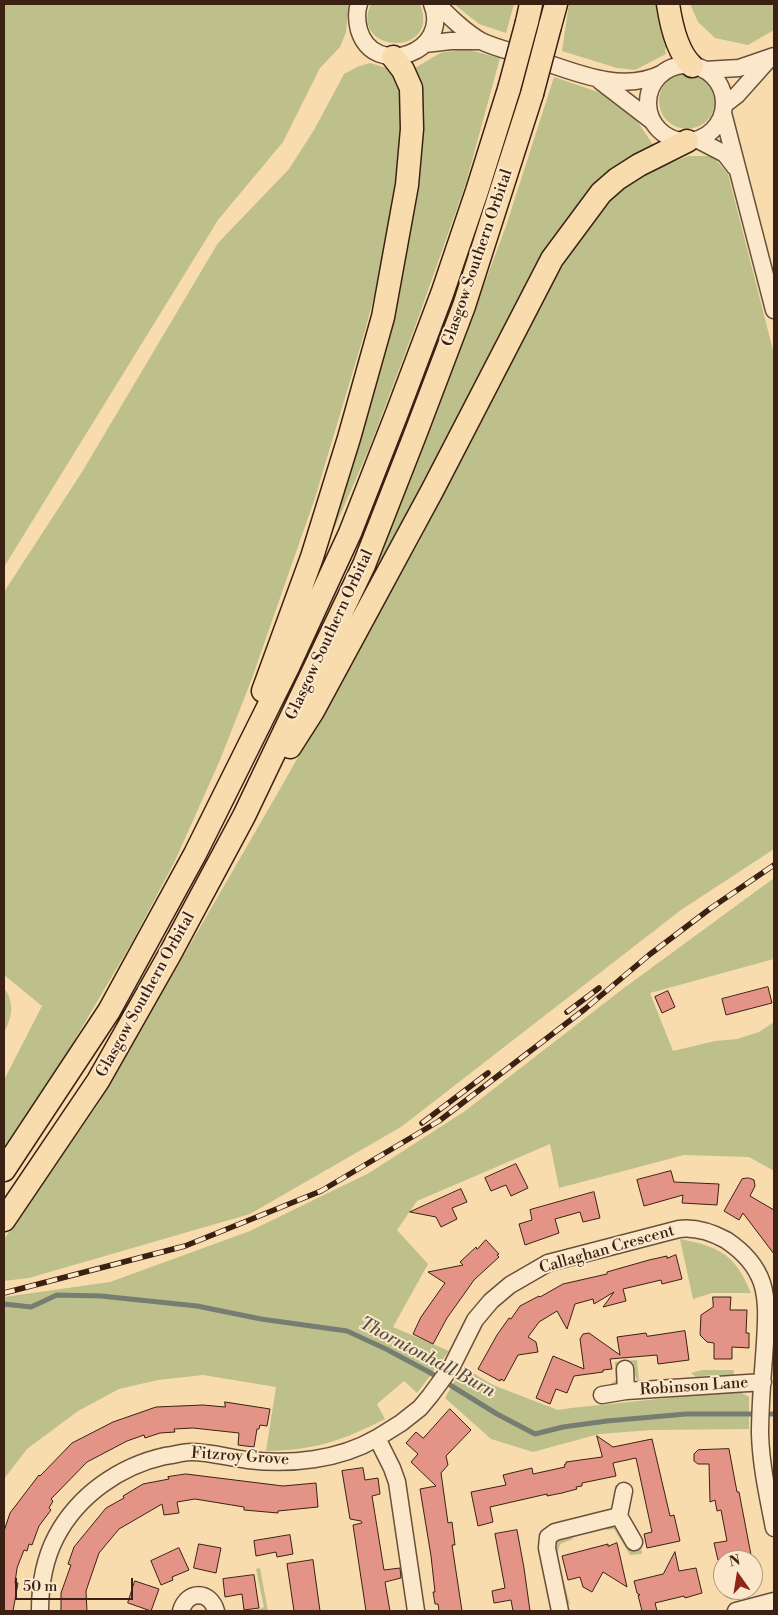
<!DOCTYPE html>
<style>
body{margin:0}
#map{position:relative;width:778px;height:1615px;overflow:hidden;background:#f9dcae;font-family:"Libre Bodoni",serif}
canvas{display:block}
.frame{position:absolute;inset:0;border:5px solid #3b2114;pointer-events:none}
.north{position:absolute;left:713px;top:1550px;width:50px;height:50px;box-sizing:border-box;background:#fbe8ca;border:1px solid #ae9881;border-radius:50%;rotate:347deg;font-size:14px;font-weight:700;line-height:20px;text-align:center;color:#3b2114}
.north::after{content:'';display:block;margin:auto;width:18px;height:22px;background:#8f2418;clip-path:polygon(50% 0,100% 100%,50% 72%,0 100%)}
.scale{position:absolute;left:15px;top:1578px;width:118px;height:22px;box-sizing:border-box;border:2px solid #3b2114;border-top:0;padding-left:6px;font-size:15px;line-height:18px;white-space:nowrap;color:#3b2114;-webkit-text-stroke:4px #fbe8ca;paint-order:stroke}
</style>
<div id="map">
<canvas width="778" height="1615"></canvas>
<div class="frame"></div>
<div class="north">N</div>
<div class="scale">50 m</div>
</div>
<script>
const c = document.querySelector('canvas').getContext('2d');
c.lineJoin = 'round';
function fillPath(path, color) { c.fillStyle = color; c.fill(path, 'evenodd'); }
function stroke(path, color, width, dash) { c.strokeStyle = color; c.lineWidth = width; c.lineCap = dash ? 'butt' : 'round'; c.setLineDash(dash || []); c.stroke(path); }
function label(font, color, halo, rows, align = 'center') {
  c.font = font + ' "Libre Bodoni",serif'; c.lineWidth = 4; c.setLineDash([]); c.textBaseline = 'middle'; c.strokeStyle = halo; c.fillStyle = color; for (const [text, x, y, turn = 0] of rows) {
    c.save(); c.translate(x, y); c.rotate((+turn || 0) * Math.PI / 180); c.textAlign = isNaN(turn) ? turn : align; if (halo) c.strokeText(text, 0, 0); c.fillText(text, 0, 0); c.restore();
  }
}
const green = new Path2D(`
 M4,4H349L346,32L340,47L320,68L283,142L218,220L4,567Z
 M371,4H420C442,58 348,54 371,4Z
 M454,4H514L506,33L479,24Z
 M569,4H660L668,46L665,49L666,54L635,70L617,68L562,51Z
 M690,4H774V30L748,45L715,38L698,22Z
 M466,49L500,58L466,183L415,327L369,449L307,591L360,424L420,87L415,68L440,53Z
 M370,63L391,69L398,74L403,113L394,188L381,269L365,331L315,498L251,681L220,760L174,863L131,944L17,1138L4,1155V1080L42,1006L4,975V592L82,472L218,243L289,169L314,130L344,74L357,67Z
 M659 101a28 28 0 1 1 56 0a28 28 0 1 1-56 0Z
 M554,77L607,95L635,118L654,146L613,174L346,638L353,612L436,413L506,226Z
 M688,156H713L728,174L774,354V849L681,910L401,1127L250,1214L29,1278L4,1281V1239L98,1104L284,782L418,544L549,289L583,231L621,189L663,166Z
 M774,878V959L650,993L673,1051L715,1041L737,1039L759,1032L774,1022V1171L749,1157L684,1155L559,1188L550,1144L417,1201L397,1230L428,1264L393,1327L449,1351L417,1393L404,1381L377,1404L385,1419C341,1441 316,1450 266,1451L276,1387L203,1375L158,1380L119,1389L78,1411L27,1449L4,1479V1297L110,1282L250,1231L369,1173L465,1111L624,988Z
 M4,988C15,1003 12,1017 4,1033Z
 M680,1239C720,1247 735,1254 751,1293H712L693,1299Z
 M637,1360L639,1381L636,1378L632,1364L620,1366V1381L615,1387L608,1386L616,1380L615,1362Z
 M463,1367L493,1385L558,1410L571,1408L716,1393H742L749,1397V1429L652,1430L599,1434L533,1452L491,1439L445,1398Z
 M702,1370H734L733,1376L711,1375L696,1377L691,1373Z
 M607,1527H614L640,1540L642,1554L630,1555L614,1529L607,1530Z
 M568,1534L573,1539L560,1544L557,1555L570,1605L566,1603L555,1560L557,1542Z
 M260,1568L268,1611H247L259,1609L264,1607L256,1569Z`);
const stream = new Path2D(`
 M4,1304L31,1307L57,1295L101,1296L197,1306L261,1319L347,1331L386,1349L429,1372L497,1414L535,1434L563,1427L607,1421L686,1414H774`);
const building = new Path2D(`
 M768,987L772,1003L726,1015L722,999Z
 M668,991L675,1007L662,1013L655,997Z
 M516,1164L528,1188L511,1196L506,1185L491,1191L485,1178Z
 M671,1171L674,1182L719,1184L717,1205L682,1203L683,1195L644,1206L637,1180Z
 M749,1178L754,1180L755,1186L750,1196L774,1210V1254L743,1213L739,1220L724,1211L742,1179Z
 M461,1189L467,1202L452,1208L457,1219L441,1227L436,1217L410,1212Z
 M594,1192L600,1218L583,1222L580,1212L555,1219L559,1233L525,1245L519,1224L532,1220L530,1210Z
 M486,1240L499,1254L497,1255L499,1257L474,1280L447,1318L433,1344L413,1334L421,1317L445,1283L428,1272L463,1265L460,1262L476,1247L477,1249Z
 M676,1255L682,1279L662,1284L661,1280L623,1289L626,1301L603,1307L614,1292L594,1304L593,1299L575,1304L567,1329L557,1311L539,1322L528,1337L536,1342L538,1352L518,1355L504,1381L501,1379L500,1381L478,1369L497,1335L509,1318L511,1319L520,1306L539,1296L540,1297L563,1284L607,1274V1272L649,1260L667,1256V1258Z
 M713,1297H731L730,1310H747L746,1333H749V1348L732,1347V1359H714V1343L707,1342L700,1335L701,1315L713,1307Z
 M685,1331L689,1360L658,1364L657,1355L610,1359L612,1369L603,1370V1372L574,1376L567,1393L556,1389L550,1404L536,1398L553,1356L584,1369L580,1339L583,1334L589,1333L620,1355L617,1337L646,1333L647,1336Z
 M225,1402L270,1409L267,1426L260,1425L259,1429H257L254,1447L238,1445L239,1433L193,1428L174,1429L175,1432L160,1433L145,1438L144,1435L127,1441L87,1462L51,1499L53,1501L49,1508L51,1510L39,1526L32,1545L29,1544L27,1551L24,1550L17,1568L15,1583H18L13,1611H4V1531L10,1513L39,1475L40,1476L72,1443L113,1422L156,1407L203,1405L225,1407Z
 M450,1409L471,1430L446,1456L448,1465L441,1473L448,1523L452,1522L455,1545H452L462,1611H439L438,1604H435L433,1592H435L431,1556L420,1489L436,1486L411,1462L418,1454L406,1443L416,1432L423,1438Z
 M597,1436L613,1447L652,1439L670,1516L674,1515L680,1541L647,1548L644,1534L652,1532L636,1458L613,1463L616,1476L582,1483V1486L576,1487L577,1489L562,1493L547,1496V1494L490,1507L493,1522L478,1526L471,1492L506,1485L503,1475L532,1468L533,1474L565,1467L564,1465L566,1464V1462L602,1457Z
 M729,1449L737,1492H739L752,1560H718L714,1543L727,1541L721,1510L717,1511L715,1500L710,1502L709,1464H698L694,1461V1454L698,1450Z
 M363,1468L365,1480L378,1478L380,1494L372,1496L384,1570L400,1568L401,1578L385,1582L390,1611H366L353,1525L362,1523L361,1521L350,1519L342,1471Z
 M186,1474L283,1486L316,1483L318,1507L278,1511V1513L244,1510V1507L195,1499L177,1502L179,1513L164,1515L162,1504L119,1529L99,1553L86,1591L87,1611H61V1593L71,1565L68,1564L74,1547L106,1508L124,1498L123,1496L143,1484L169,1479L168,1477Z
 M517,1530L524,1568L530,1611H513L511,1600L494,1603L492,1591L505,1588L495,1534Z
 M290,1535L293,1554L277,1557L276,1552L256,1556L254,1541Z
 M617,1543L627,1587L603,1572L592,1592L583,1587L580,1577L568,1580L562,1556L608,1544V1546Z
 M199,1544L221,1548L216,1573L194,1568Z
 M179,1548L189,1570L172,1577L173,1580L161,1585L151,1561Z
 M675,1552L679,1571L696,1568L702,1593L685,1598L684,1596L655,1603L657,1611H642L638,1595H640L637,1593L634,1581L663,1574Z
 M313,1560L320,1611H294L287,1564Z
 M254,1575L259,1608L244,1610L242,1594L225,1597L223,1579Z
 M135,1581L159,1589L151,1611L128,1603Z`);
const minor = new Path2D(`
 M359,4C356,12 357,22 359,30C374,80 452,52 432,4
 M437,4C450,17 465,32 481,41C495,48 514,52 529,57C571,70 620,95 663,73
 M425,44L451,41H481
 M648 103a38 38 0 1 1 76 0a38 38 0 1 1-76 0Z
 M704,70L739,68L774,56
 M600,81L652,121
 M724,105L737,95L770,58
 M723,113L774,310
 M698,140L725,154L735,167
 M625,1369L626,1391
 M602,1395L626,1391L763,1382
 M624,1491L619,1516L634,1542
 M40,1611C40,1586 44,1560 56,1537C78,1495 120,1466 165,1456C174,1455 183,1452 191,1452C210,1452 230,1458 248,1460C291,1465 339,1460 377,1438
 M181,1611C187,1590 210,1590 216,1611
 M416,1611L397,1482L392,1468L377,1438L401,1423L420,1408L430,1396L452,1366L475,1320L491,1301L510,1285L548,1263L679,1229C695,1227 711,1232 726,1240C741,1250 756,1265 762,1283C768,1302 766,1323 765,1343C763,1373 760,1404 760,1434C761,1466 768,1497 774,1528
 M560,1611L547,1548L548,1537L555,1532L619,1516
 M736,1611L774,1601`);
const highway = new Path2D(`
 M668,4C671,24 677,52 692,66
 M527,22L531,4
 M550,26L556,4
 M263,691L312,557L349,438L383,317L407,185L412,129L411,88L403,70L393,57
 M290,747L313,711L432,491L552,259L601,193L617,179L639,165L687,141
 M4,1170L109,1011L195,854L289,665L350,533L397,413L442,294L477,191L509,89
 M4,1220L98,1081L170,954L244,816L364,565L415,435L464,306L532,94`);
const rail = new Path2D(`
 M567,1012L599,988
 M422,1123L488,1073
 M4,1293L185,1246L321,1191L439,1121L585,1009L649,955L711,908L774,865`);
const highwayBridge = new Path2D(`
 M509,89L527,22
 M532,94L550,26`);
const streetNames = [
 ["Glasgow Southern Orbital",478,258,-71],
 ["Glasgow Southern Orbital",330,635,-65],
 ["Glasgow Southern Orbital",146,995,-61],
 ["Callaghan Crescent",607,1250,-16],
 ["Robinson Lane",694,1387,-4],
 ["Fitzroy Grove",240,1457,4]
];
const waterNames = [
 ["Thorntonhall Burn",427,1358,28]
];
fillPath(green, '#bdc08b');
stroke(stream, '#767d71', 5);
fillPath(building, '#e49387');
stroke(building, '#3b2114', 1);
stroke(minor, '#6a503a', 19);
stroke(highway, '#3b2114', 25);
stroke(minor, '#fbe8ca', 16);
stroke(highway, '#f9dcae', 22);
stroke(rail, '#3b2114', 5.5);
stroke(rail, '#fbe8ca', 4, [11]);
stroke(highwayBridge, '#3b2114', 25, []);
stroke(highwayBridge, '#f9dcae', 22);
label('16px', '#3b2114', '#fbe8ca', streetNames);
label('italic 18px', '#594f42', '#fbe8ca', waterNames);
</script>
